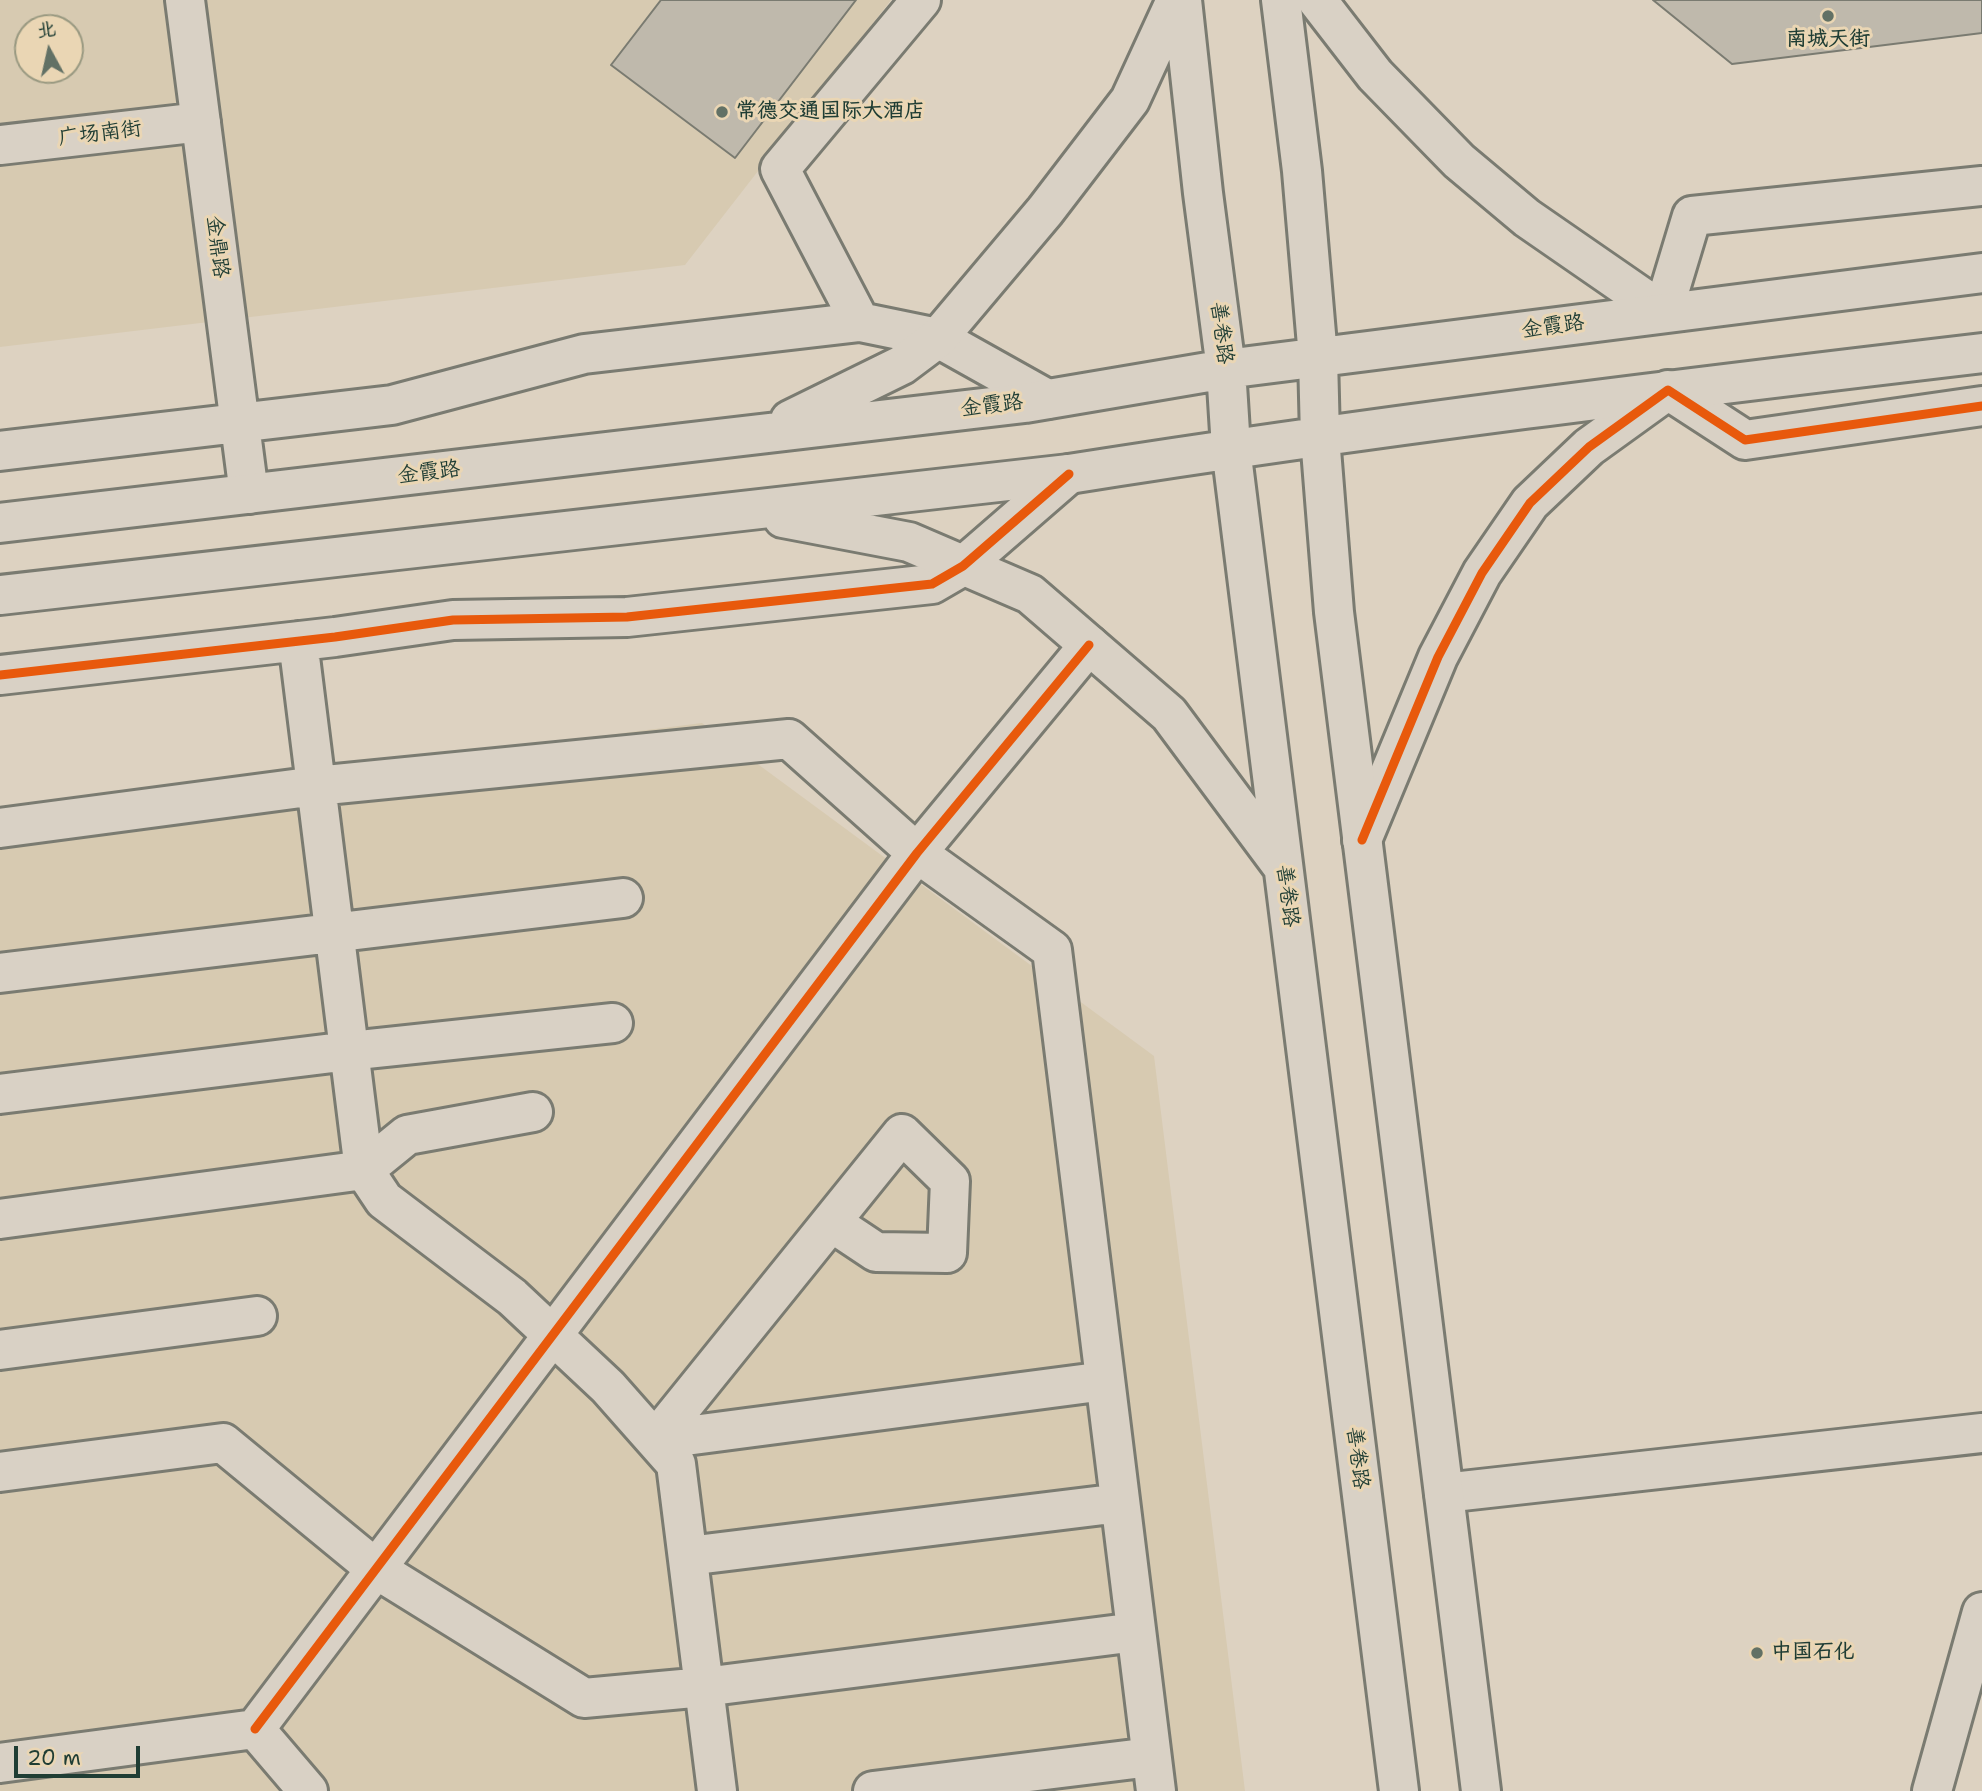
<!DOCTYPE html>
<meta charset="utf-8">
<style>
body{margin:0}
#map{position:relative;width:1982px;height:1791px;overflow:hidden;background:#ddd2c1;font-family:"Shantell Sans","LXGW WenKai TC",sans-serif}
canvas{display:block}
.north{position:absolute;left:14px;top:14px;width:70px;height:70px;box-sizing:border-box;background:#ead6b4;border:2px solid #999981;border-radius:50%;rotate:352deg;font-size:19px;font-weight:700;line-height:28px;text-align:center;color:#1f3d34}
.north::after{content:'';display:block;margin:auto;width:24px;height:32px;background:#627165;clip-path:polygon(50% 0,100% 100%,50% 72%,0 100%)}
.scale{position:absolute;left:14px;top:1746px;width:126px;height:32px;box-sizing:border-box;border:4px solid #1f3d34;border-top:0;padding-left:9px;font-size:21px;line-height:24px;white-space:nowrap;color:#1f3d34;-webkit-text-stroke:5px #ead6b4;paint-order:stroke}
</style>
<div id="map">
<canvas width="1982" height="1791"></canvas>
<div class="north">北</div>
<div class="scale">20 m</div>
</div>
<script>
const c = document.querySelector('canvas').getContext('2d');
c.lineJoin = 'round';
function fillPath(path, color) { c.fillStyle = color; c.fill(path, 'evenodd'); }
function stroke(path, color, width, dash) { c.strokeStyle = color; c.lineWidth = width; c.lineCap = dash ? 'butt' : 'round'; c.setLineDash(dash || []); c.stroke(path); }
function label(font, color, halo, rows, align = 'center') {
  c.font = font + ' "Shantell Sans","LXGW WenKai TC",sans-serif'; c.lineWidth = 6; c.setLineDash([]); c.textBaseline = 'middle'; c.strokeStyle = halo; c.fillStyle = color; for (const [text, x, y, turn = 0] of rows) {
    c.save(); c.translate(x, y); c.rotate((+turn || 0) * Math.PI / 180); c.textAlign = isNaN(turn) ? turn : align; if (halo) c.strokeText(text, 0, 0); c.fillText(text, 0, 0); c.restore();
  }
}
const built = new Path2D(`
 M0,0H891L685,265L0,347ZM28,28H70V70H28Z
 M702,723L1154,1056L1245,1791H0V812Z`);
const building = new Path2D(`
 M661,0H856L735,158L611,65Z
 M1653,0H1982V33L1732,64Z`);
const minor = new Path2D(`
 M185,0L249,494
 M1317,0L1375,75L1459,161L1527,218L1663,312L1692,216L1982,186
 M0,145L201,122
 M860,322L780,169L921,0
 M0,451L392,405L584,354L860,322L938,338L1047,399
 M298,641L364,1170L384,1200L512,1297L608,1387L676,1464L717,1791
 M0,675L335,637L453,620L627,617L932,584L963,566L1069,474
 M0,828L316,786L789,739L917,853L1052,950L1156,1791
 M1362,840L1438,657L1482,573L1530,503L1589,447L1668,390L1745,440L1982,406
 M0,973L623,898
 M0,1094L349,1051L613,1023
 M0,1219L364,1170L407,1135L533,1112
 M0,1350L257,1316
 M655,1440L902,1134L950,1181L947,1253L876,1252L831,1222
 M655,1440L1105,1381
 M0,1472L223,1443L376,1569L584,1698L704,1687L1136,1632
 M1444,1493L1982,1433
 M688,1556L1120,1503
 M255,1729L917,853L1089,645
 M0,1763L255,1729L308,1791
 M873,1791L1151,1757
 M1932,1791L1982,1612`);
const major = new Path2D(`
 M1182,0L1203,193L1226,369L1231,448L1399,1791
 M1281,0L1302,171L1318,357L1320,437L1334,612L1481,1791
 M790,420L902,365L938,338L1045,211L1130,100L1176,0
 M783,518L909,542L1030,594L1169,714L1282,866
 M0,523L1025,403L1226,369L1982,273
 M0,595L1069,474C1372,426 1677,389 1982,353`);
const cycleway = new Path2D(`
 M0,675L335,637L453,620L627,617L932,584L963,566L1069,474
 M1362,840L1438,657L1482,573L1530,503L1589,447L1668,390L1745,440L1982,406
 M255,1729L917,853L1089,645`);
const markers = [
 [1828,16,7,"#627165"],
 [722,112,7,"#627165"],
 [1757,1653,7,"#627165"]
];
const poiNames = [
 ["南城天街",1828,40,"center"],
 ["常德交通国际大酒店",736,112],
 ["中国石化",1771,1653]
];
const streetNames = [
 ["广场南街",100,134,-7],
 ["金鼎路",217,247,83],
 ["金霞路",1553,327,-8],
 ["善卷路",1221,333,83],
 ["金霞路",992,406,-7],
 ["金霞路",429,473,-7],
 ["善卷路",1287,896,83],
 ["善卷路",1357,1458,83]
];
fillPath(built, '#d7cab1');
fillPath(building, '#bfb9ac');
stroke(building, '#7a7b71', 2);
stroke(minor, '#7a7b71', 44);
stroke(major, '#7a7b71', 44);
stroke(minor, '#d9d1c5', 38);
stroke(major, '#d9d1c5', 38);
stroke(cycleway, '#e8590c', 9);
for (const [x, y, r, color] of markers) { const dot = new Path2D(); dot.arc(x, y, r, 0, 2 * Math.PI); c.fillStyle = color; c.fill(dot); stroke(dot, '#ead6b4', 2.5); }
label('bold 21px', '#1f3d34', '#ead6b4', poiNames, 'left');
label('21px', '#1f3d34', '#ead6b4', streetNames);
</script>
